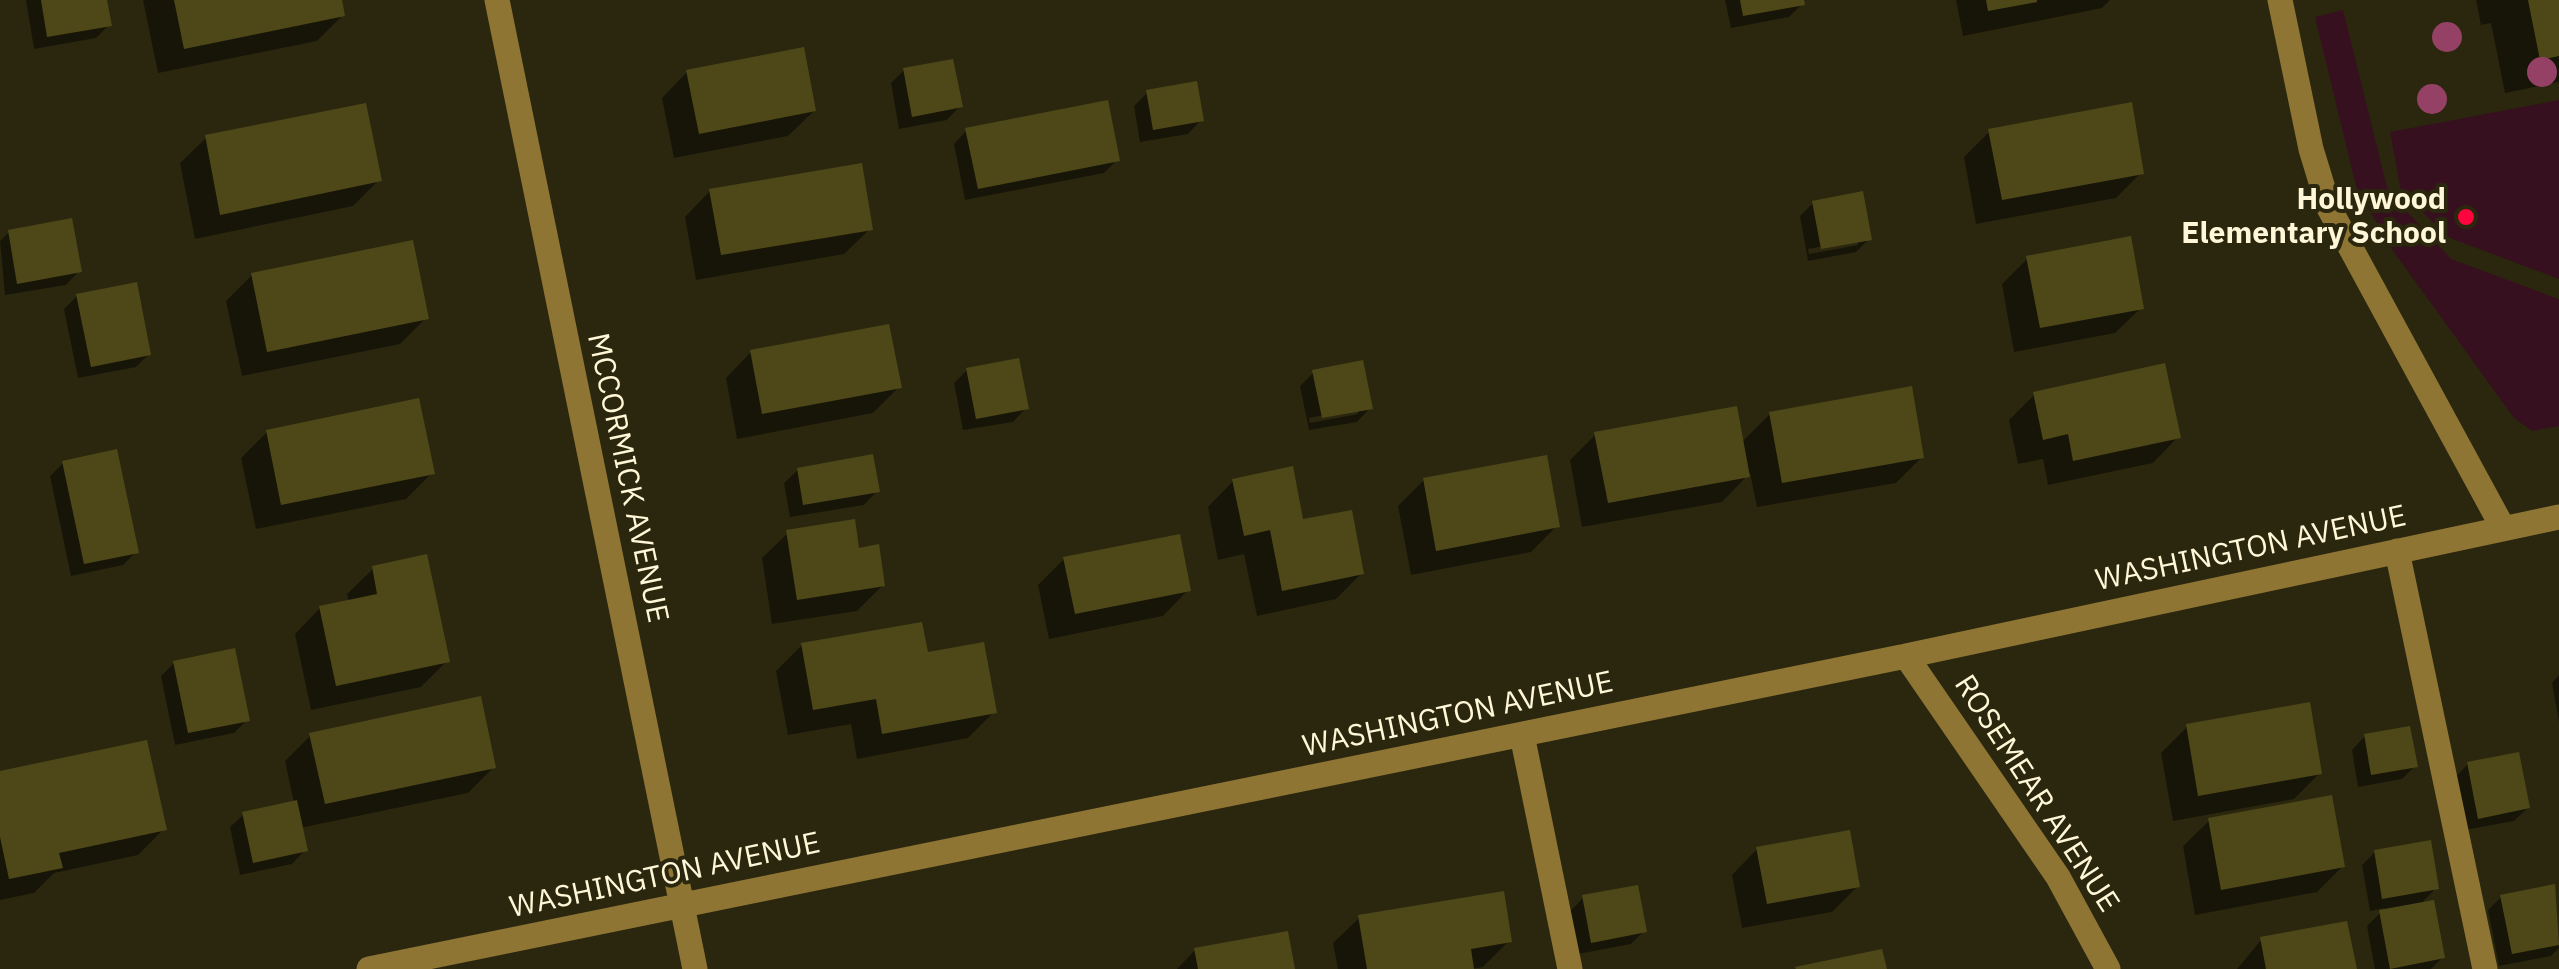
<!DOCTYPE html>
<style>
body{margin:0}
canvas{display:block;background:#2b270e}
</style>
<canvas width="2559" height="969"></canvas>
<script>
const c = document.querySelector('canvas').getContext('2d');
c.lineJoin = 'round';
function fillPath(path, color) { c.fillStyle = color; c.fill(path, 'evenodd'); }
function stroke(path, color, width, dash) { c.strokeStyle = color; c.lineWidth = width; c.lineCap = dash ? 'butt' : 'round'; c.setLineDash(dash || []); c.stroke(path); }
function label(font, color, halo, rows, align = 'center') {
  c.font = font + ' "IBM Plex Sans",sans-serif'; c.lineWidth = 8; c.setLineDash([]); c.textBaseline = 'middle'; c.strokeStyle = halo; c.fillStyle = color; for (const [text, x, y, turn = 0] of rows) {
    c.save(); c.translate(x, y); c.rotate((+turn || 0) * Math.PI / 180); c.textAlign = isNaN(turn) ? turn : align; if (halo) c.strokeText(text, 0, 0); c.fillText(text, 0, 0); c.restore();
  }
}
const green = new Path2D(`
 M2343,10L2388,191L2451,259L2559,299V426L2532,431L2514,418L2391,248L2356,186L2315,17Z
 M2559,100V279L2450,238L2401,192L2390,132Z`);
const shadow = new Path2D(`
 M26,0H105L109,25L96,38L34,49Z
 M143,0H340L343,15L317,41L158,73Z
 M1725,0H1801L1802,4L1789,17L1731,28Z
 M1956,0H2110L2102,8L1963,36Z
 M2476,0H2559V82L2505,93L2491,23L2481,25Z
 M904,70L960,106L947,120L899,129L891,83Z
 M687,72L814,111L788,136L674,158L662,98Z
 M1147,93L1201,120L1188,134L1140,142L1134,106Z
 M967,130L1117,160L1104,173L965,200L954,144Z
 M1990,131L2141,173L2116,198L1976,224L1964,157Z
 M206,138L379,180L353,206L195,239L180,163Z
 M710,191L870,229L844,254L696,280L685,217Z
 M1813,203L1869,239L1856,252L1808,261L1800,216ZM1858,240V245L1809,254L1808,249Z
 M9,232L79,271L66,285L5,295L0,241Z
 M2028,258L2141,308L2115,333L2014,352L2002,284Z
 M252,275L426,318L400,344L242,376L226,301Z
 M77,296L149,354L136,367L78,378L64,309Z
 M751,352L899,387L873,413L737,439L726,378Z
 M967,370L1026,408L1013,422L963,430L954,383Z
 M1314,372L1370,408L1357,422L1309,430L1300,386ZM1358,409V414L1310,423L1309,418Z
 M2035,394L2178,437L2153,463L2048,485L2043,459L2018,464L2009,420Z
 M1770,414L1922,457L1896,483L1757,507L1750,473L1722,502L1582,527L1570,460L1596,434L1741,443Z
 M267,432L432,473L406,499L256,529L241,458Z
 M63,463L136,552L123,565L71,576L50,476Z
 M798,470L877,491L864,505L790,517L784,483Z
 M1424,480L1557,526L1531,552L1411,575L1398,506Z
 M1233,481L1302,522L1362,573L1336,599L1257,616L1244,554L1218,560L1208,507Z
 M788,533L883,585L857,611L772,624L762,558Z
 M1064,559L1188,590L1163,616L1049,639L1038,585Z
 M373,569L447,661L421,687L311,710L295,634L320,608L349,602L347,594Z
 M802,645L926,655L994,712L968,738L857,759L851,724L788,735L776,671Z
 M174,663L247,720L234,733L175,745L161,676Z
 M2559,675V722L2552,683Z
 M2187,727L2320,773L2294,799L2173,821L2161,753Z
 M311,735L494,767L468,793L300,828L305,850L292,864L240,875L230,827L244,814L294,803L285,761Z
 M2365,736L2415,766L2402,779L2358,787L2352,750Z
 M2468,764L2528,808L2514,821L2465,830L2455,777Z
 M0,774L164,829L138,855L54,873L34,893L0,900Z
 M2209,821L2343,866L2317,892L2195,915L2183,846Z
 M1757,849L1858,886L1832,912L1742,928L1732,875Z
 M2375,852L2436,888L2420,905L2443,957L2431,969H2375L2367,926L2385,908L2370,911L2362,865Z
 M2553,887L2559,948L2551,956L2499,966L2488,910L2501,897Z
 M1583,898L1644,931L1631,944L1578,954L1570,911Z
 M1359,918L1509,941L1483,967L1471,969H1338L1333,943Z
 M2262,939L2354,969H2237Z
 M1195,950L1293,969H1177Z`);
const building = new Path2D(`
 M41,0H107L112,26L47,37Z
 M174,0H342L345,16L184,49Z
 M1740,0H1804L1805,5L1743,16Z
 M1986,0H2037V2L1988,11Z
 M2528,0H2559V56L2540,60Z
 M804,47L816,111L699,134L686,70Z
 M953,59L963,107L912,117L903,68Z
 M1197,81L1204,121L1153,130L1146,90Z
 M1108,100L1120,161L978,189L965,128Z
 M2132,102L2144,174L2002,200L1988,129Z
 M366,103L382,181L220,215L205,135Z
 M862,163L873,230L721,255L709,189Z
 M1863,191L1872,240L1821,249L1812,201Z
 M72,218L82,272L17,284L8,230Z
 M2131,236L2144,309L2040,328L2026,256Z
 M413,240L429,319L267,352L251,273Z
 M137,282L151,355L91,367L76,294Z
 M889,324L902,388L762,414L750,350Z
 M1019,358L1029,409L976,419L966,368Z
 M1363,360L1373,409L1322,418L1312,370Z
 M2165,363L2181,438L2073,461L2068,434L2043,440L2033,392Z
 M1912,386L1924,458L1782,483L1769,412Z
 M419,398L435,474L281,505L266,430Z
 M1737,406L1750,477L1608,503L1594,432Z
 M117,449L139,553L84,564L62,461Z
 M873,454L880,492L803,505L797,468Z
 M1547,455L1560,527L1436,551L1423,478Z
 M1293,466L1303,519L1352,510L1364,574L1282,591L1270,530L1244,536L1232,479Z
 M855,519L859,548L879,544L885,586L797,600L786,530Z
 M1180,534L1191,591L1075,614L1063,557Z
 M427,554L450,662L336,686L319,606L377,594L372,566Z
 M922,622L928,652L984,642L997,713L882,734L876,699L813,710L801,643Z
 M235,648L250,721L188,733L173,661Z
 M481,696L496,768L325,804L309,733Z
 M2310,702L2322,774L2198,796L2186,724Z
 M2410,726L2418,767L2371,775L2364,734Z
 M147,740L167,830L59,853L63,868L9,879L0,837V771Z
 M2519,752L2530,808L2478,819L2467,762Z
 M2332,795L2345,867L2221,890L2208,818Z
 M297,800L308,851L253,863L242,812Z
 M1850,830L1860,887L1767,904L1756,847Z
 M2431,840L2439,889L2382,899L2374,850Z
 M2555,884L2559,945L2512,954L2500,895Z
 M1638,885L1647,932L1591,943L1582,895Z
 M1504,891L1512,942L1471,949L1474,969H1367L1358,915Z
 M2434,900L2445,958L2390,969L2379,910Z
 M2347,921L2357,969H2266L2260,937Z
 M1288,931L1295,969H1198L1194,948Z
 M1882,949L1887,969H1796L1795,967Z`);
const minor = new Path2D(`
 M497,0L695,969
 M2280,0L2311,149L2329,208L2503,528
 M2397,551L2485,969
 M1906,656L2058,877L2108,969
 M1522,735L1570,969
 M369,969L1906,656L2559,517`);
const trees = [
 [2447,37],
 [2542,72],
 [2432,99]
];
const markers = [
 [2466,217,10,"#ff043d"]
];
const poiNames = [
 ["Hollywood",2446,200],
 ["Elementary School",2446,234]
];
const streetNames = [
 ["MCCORMICK AVENUE",627,478,78],
 ["WASHINGTON AVENUE",2251,549,-12],
 ["WASHINGTON AVENUE",1458,715,-12],
 ["ROSEMEAR AVENUE",2036,794,57],
 ["WASHINGTON AVENUE",665,876,-12]
];
fillPath(green, '#36101e');
fillPath(shadow, '#0007');
fillPath(building, '#4e4818');
stroke(minor, '#8f7534', 25);
c.fillStyle = '#954165';
for (const [x, y] of trees) { c.beginPath(); c.arc(x, y, 15, 0, 2 * Math.PI); c.fill(); }
for (const [x, y, r, color] of markers) { const dot = new Path2D(); dot.arc(x, y, r, 0, 2 * Math.PI); c.fillStyle = color; c.fill(dot); stroke(dot, '#2b270e', 4); }
label('bold 30px', '#fff7d8', '#2b270e', poiNames, 'right');
label('30px', '#fff7d8', '#2b270e', streetNames);
</script>
